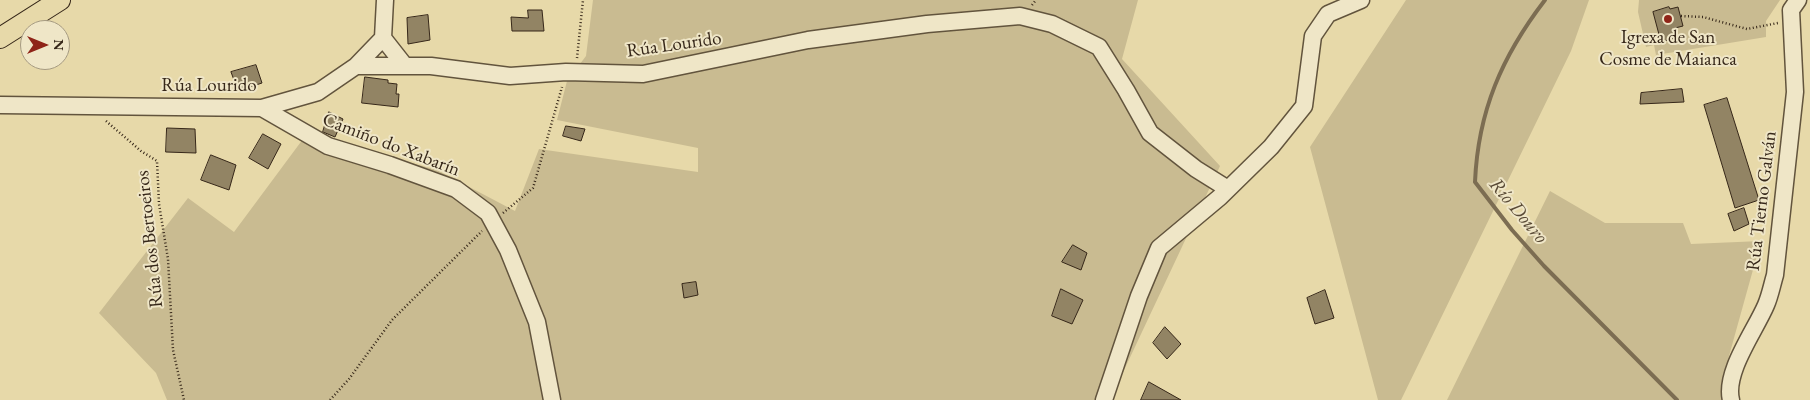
<!DOCTYPE html>
<meta charset="utf-8">
<style>
body{margin:0}
#map{position:relative;width:1810px;height:400px;overflow:hidden;background:#e7d9a9;font-family:"EB Garamond",serif}
canvas{display:block}
.north{position:absolute;left:20px;top:20px;width:50px;height:50px;box-sizing:border-box;background:#efe6c7;border:1px solid #a59a81;border-radius:50%;rotate:90deg;font-size:14px;font-weight:700;line-height:20px;text-align:center;color:#362719}
.north::after{content:'';display:block;margin:auto;width:18px;height:22px;background:#8f2418;clip-path:polygon(50% 0,100% 100%,50% 72%,0 100%)}
</style>
<div id="map">
<canvas width="1810" height="400"></canvas>
<div class="north">N</div>
</div>
<script>
const c = document.querySelector('canvas').getContext('2d');
c.lineJoin = 'round';
function fillPath(path, color) { c.fillStyle = color; c.fill(path, 'evenodd'); }
function stroke(path, color, width, dash) { c.strokeStyle = color; c.lineWidth = width; c.lineCap = dash ? 'butt' : 'round'; c.setLineDash(dash || []); c.stroke(path); }
function label(font, color, halo, rows, align = 'center') {
  c.font = font + ' "EB Garamond",serif'; c.lineWidth = 4; c.setLineDash([]); c.textBaseline = 'middle'; c.strokeStyle = halo; c.fillStyle = color; for (const [text, x, y, turn = 0] of rows) {
    c.save(); c.translate(x, y); c.rotate((+turn || 0) * Math.PI / 180); c.textAlign = isNaN(turn) ? turn : align; if (halo) c.strokeText(text, 0, 0); c.fillText(text, 0, 0); c.restore();
  }
}
const green = new Path2D(`
 M593,0H1138L1122,59L1220,166L1110,400H167L156,373L99,313L188,198L234,232L303,139L361,149L437,170L515,211L539,149L698,172V148L557,120L567,81L586,56Z
 M1406,0H1589L1571,51L1401,400H1378L1310,147Z
 M1639,0H1780L1766,21V37L1656,55L1654,45L1646,47L1638,12Z
 M1550,191L1605,223H1683L1691,244L1761,241L1729,356L1721,400H1447Z`);
const stream = new Path2D(`
 M1545,0C1502,56 1478,111 1475,182L1512,230L1544,266L1677,400`);
const building = new Path2D(`
 M1669,7L1670,9L1678,7L1683,26L1675,28L1678,37L1661,42L1653,12Z
 M528,10H542L544,31H512L511,17L528,18Z
 M428,15L430,40L408,44L407,18Z
 M256,65L262,83L238,91L231,72Z
 M365,77L388,80V83L397,84L396,94H399L398,107L362,103Z
 M1682,89L1684,102L1640,104L1641,93Z
 M1727,98L1759,200L1735,208L1704,105Z
 M329,112L343,119L335,137L323,132Z
 M566,126L585,129L581,141L563,136Z
 M167,128L195,129L196,153L166,152Z
 M263,134L281,144L268,169L249,158Z
 M211,155L236,165L229,190L201,180Z
 M1744,208L1749,224L1734,231L1728,214Z
 M1073,245L1087,253L1081,270L1062,262Z
 M696,282L698,295L684,298L682,284Z
 M1061,289L1083,300L1072,324L1052,316Z
 M1325,290L1334,318L1315,324L1307,298Z
 M1165,327L1181,344L1167,359L1153,343Z
 M1149,382L1181,400H1141Z`);
const path = new Path2D(`
 M1032,5L1036,0
 M1681,16L1703,17L1747,29L1778,23
 M577,58L583,0
 M106,121L141,151L157,161L159,204L168,259L173,350L184,400
 M503,213L533,188L562,87
 M330,400L349,379L392,320L482,231`);
const minor = new Path2D(`
 M383,38L385,0
 M356,66L383,38L405,66
 M0,105L262,108L318,92L356,66H431L510,76L566,72L643,74L808,40L927,24L1020,16L1052,24L1099,47L1126,90L1150,133L1196,169L1228,189
 M262,108L328,146L390,165L456,189L488,213L508,250L537,322L552,400
 M1104,400L1139,296L1159,248L1220,197L1271,147L1304,106L1313,36L1328,14L1361,0
 M1731,400C1724,372 1755,331 1766,305C1770,296 1772,285 1775,275L1795,92L1791,10L1798,0`);
const major = new Path2D(`
 M0,38L60,0`);
const markers = [
 [1668,19,5,"#8f2418"]
];
const poiNames = [
 ["Igrexa de San",1668,38],
 ["Cosme de Maianca",1668,60]
];
const streetNames = [
 ["Rúa Lourido",674,45,-8],
 ["Rúa Lourido",209,86],
 ["Camiño do Xabarín",391,145,21],
 ["Rúa Tierno Galván",1762,201,-83],
 ["Rúa dos Bertoeiros",150,239,-96]
];
const waterNames = [
 ["Río Douro",1518,211,50]
];
fillPath(green, '#c9bb91');
stroke(stream, '#7c6d52', 4);
fillPath(building, '#928464');
stroke(building, '#362719', 1);
stroke(minor, '#62543d', 19);
stroke(major, '#362719', 22);
stroke(path, '#362719', 2.5, [1, 2.5]);
stroke(minor, '#efe6c7', 16);
stroke(major, '#e7d9a9', 20);
for (const [x, y, r, color] of markers) { const dot = new Path2D(); dot.arc(x, y, r, 0, 2 * Math.PI); c.fillStyle = color; c.fill(dot); stroke(dot, '#efe6c7', 2); }
label('19px', '#362719', '#efe6c7', poiNames);
label('19px', '#362719', '#efe6c7', streetNames);
label('italic 20px', '#594a36', '#efe6c7', waterNames);
</script>
